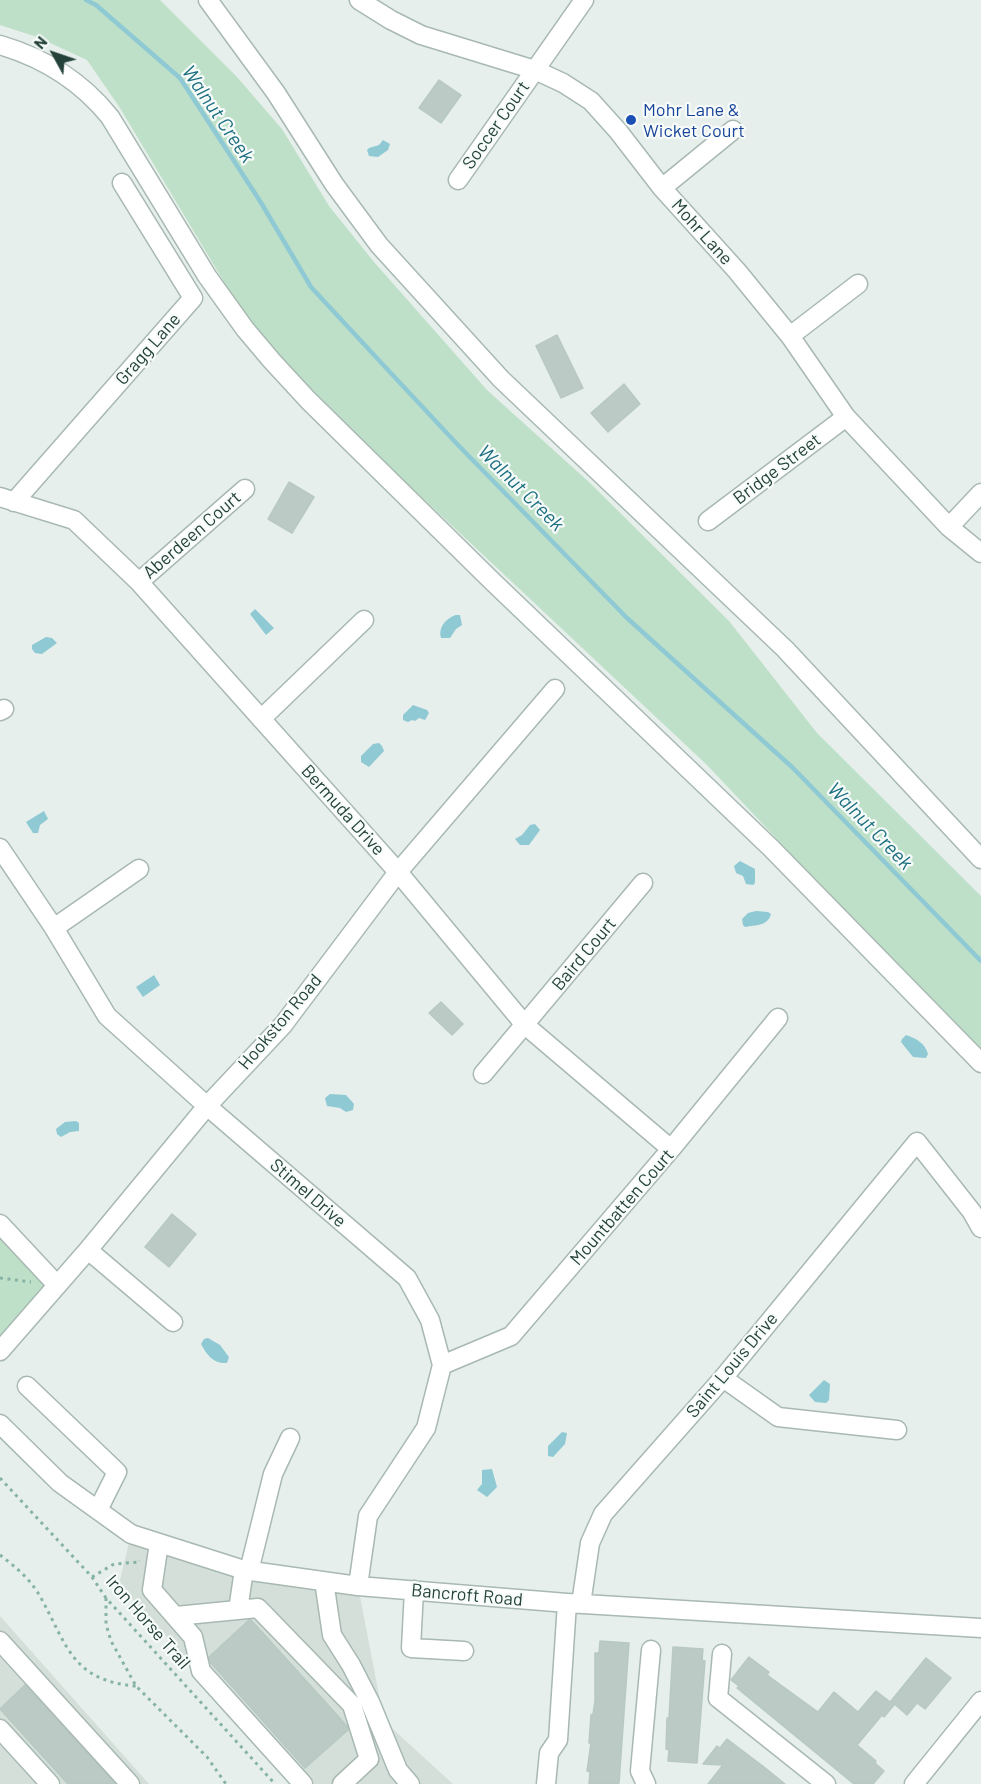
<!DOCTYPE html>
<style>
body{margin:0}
#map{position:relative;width:981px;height:1784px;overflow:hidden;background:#e6efeb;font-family:Barlow,sans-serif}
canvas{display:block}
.north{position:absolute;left:24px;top:24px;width:60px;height:60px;-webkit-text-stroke:4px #f7fbf9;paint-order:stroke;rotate:310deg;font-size:16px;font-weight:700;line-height:24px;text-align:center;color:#24423a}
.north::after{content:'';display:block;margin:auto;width:21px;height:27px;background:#24423a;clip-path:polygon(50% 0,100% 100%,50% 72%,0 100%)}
</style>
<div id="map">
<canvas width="981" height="1784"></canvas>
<div class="north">N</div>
</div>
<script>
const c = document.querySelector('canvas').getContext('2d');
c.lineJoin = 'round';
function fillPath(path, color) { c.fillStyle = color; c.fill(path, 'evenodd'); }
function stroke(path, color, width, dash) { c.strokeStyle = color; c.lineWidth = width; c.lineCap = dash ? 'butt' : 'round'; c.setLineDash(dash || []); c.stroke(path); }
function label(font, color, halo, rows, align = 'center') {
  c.font = font + ' Barlow,sans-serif'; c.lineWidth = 4.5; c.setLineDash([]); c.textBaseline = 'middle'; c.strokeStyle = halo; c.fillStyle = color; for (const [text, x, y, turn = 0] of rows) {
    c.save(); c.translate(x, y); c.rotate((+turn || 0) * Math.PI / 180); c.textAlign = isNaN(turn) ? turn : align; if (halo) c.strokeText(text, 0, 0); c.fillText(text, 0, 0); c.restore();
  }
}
const built = new Path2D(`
 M131,1534L244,1570L358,1586L384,1721L453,1784H300L119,1584Z
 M0,1616L149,1784H0Z`);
const green = new Path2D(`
 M0,0H160L237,77L282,129L329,206L374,262L487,390L590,483L729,621L817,733L981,896V1055L707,765L300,383L245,317L120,108L87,60L37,37L0,25Z
 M0,1224L57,1285L0,1351Z`);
const water = new Path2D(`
 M383,140L390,144L388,150L378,157L369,156L367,150L369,148L379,145Z
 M255,609L274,628L266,635L250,614Z
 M456,615H460L462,625L456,629L450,638H441C438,626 447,618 456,615Z
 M46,637L52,638L57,643L42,654L35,653L32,649V645Z
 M413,705L427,710L429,713L425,720L419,718L415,721L412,720L408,722L403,720V715Z
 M379,743L382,746L384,751L369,767L361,762V756L373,744Z
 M44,811L48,819L40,825L38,833H33L26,822Z
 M535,824L540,830L529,845H520L515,839L522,835L530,825Z
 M740,861L755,869V883L753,885L746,884L743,876L736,873L734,866Z
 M756,911L768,912L771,914C768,926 756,925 745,927L743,925L742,919L748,913Z
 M154,975L160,985L143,997L136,987Z
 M906,1035C917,1039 925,1043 928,1054L926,1058L913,1057L901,1042L902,1039Z
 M330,1094L346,1095L354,1104L353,1110L346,1112L340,1108L327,1106L325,1098Z
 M76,1121L79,1123V1131L70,1132L61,1137L57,1134L56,1129L65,1122Z
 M208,1338L220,1345L229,1357L227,1363C213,1364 207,1355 201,1344L204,1339Z
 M824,1380L830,1384L829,1400L826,1403L815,1402L809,1395Z
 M562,1432L567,1433L565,1444L553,1457L548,1456V1446Z
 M492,1469L497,1487L487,1497L477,1490L482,1484V1470Z`);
const stream = new Path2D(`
 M86,0L96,5L180,78L260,201L311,287L387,369L458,445L627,618L793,768L981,961`);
const building = new Path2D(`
 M439,80L461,95L441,123L419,108Z
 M557,335L583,388L561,398L536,346Z
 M624,384L640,404L608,432L591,413Z
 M289,482L314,497L292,533L268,519Z
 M441,1002L463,1024L452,1035L429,1013Z
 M172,1214L196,1234L169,1267L145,1247Z
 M249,1620H251L347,1726L348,1730L305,1768L211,1663L209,1657Z
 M600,1641L629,1643L619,1783L614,1784H589L590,1772L587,1771L591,1743H589L591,1715L593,1714L595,1701V1653H599Z
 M673,1647L703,1649L702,1660L705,1661L697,1763L668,1761L669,1750L666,1749L667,1718H669Z
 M749,1657L769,1672L767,1675L818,1712L834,1692L858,1712L876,1691L894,1705L884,1717L882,1715L857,1745L876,1761L875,1763L884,1771L873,1784H854L737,1688L739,1686L731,1680Z
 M926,1658L951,1678L925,1709L917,1703L907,1715L891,1701Z
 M25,1685L115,1784H68L0,1709Z
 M727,1739L764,1767L785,1784H708L723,1765L703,1764L717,1746L720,1748Z`);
const path = new Path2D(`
 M0,1278L31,1282
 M0,1478L92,1577L106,1598L275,1784
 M0,1555C16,1567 32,1581 41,1598C67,1645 72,1681 136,1686
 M92,1577L114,1564L139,1562V1560
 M106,1598V1624L111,1641L136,1686L207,1757L226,1784`);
const minor = new Path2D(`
 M208,0L276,93L334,184L379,245L501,379L785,649L981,859
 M359,0L391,20L421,35L535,70L563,83L591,101L618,131L662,188L737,271L790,336L846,417L949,527L981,553
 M0,45C44,58 82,82 110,117L207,276L245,329L272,361L308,400L492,581L771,848L981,1063
 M458,180L584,0
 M662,188L733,130
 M790,336L858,284
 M0,497L74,520L139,582L398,872L525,1025L671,1149
 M14,502L193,298L122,183
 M708,521L846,417
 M949,527L981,493
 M139,582L245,489
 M0,711L4,709
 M261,719L364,620
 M0,848L54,928L107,1016L207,1106L407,1278L430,1320L442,1365L426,1428L368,1516L358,1586
 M54,928L139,869
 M483,1074L643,883
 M0,1224L57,1285
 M88,1250L173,1322
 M0,1351L88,1250L207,1106L283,1025L398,872L555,689
 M442,1365L511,1336L671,1149L778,1018
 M723,1378L778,1417L897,1430
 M27,1386L117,1472L98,1510
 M0,1424L60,1483L131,1534L244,1570L358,1586L567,1603L981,1628
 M159,1543L152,1590L193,1637L201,1671L303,1784
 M249,1571L273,1474L290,1438
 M324,1581L332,1635L351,1665L370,1702L398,1770L410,1784
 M414,1590L411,1648L464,1651
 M581,1604L590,1543L603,1514L723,1378L917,1142L972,1212L981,1228
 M238,1610L244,1570
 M176,1616L258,1608L352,1705L369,1759L342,1784
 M0,1641L130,1784
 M722,1654L718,1698L826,1784
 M0,1729L50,1784
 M546,1784L549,1753L558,1740L567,1603
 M646,1784L640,1771L651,1650
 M914,1784L981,1701`);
const markers = [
 [631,120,6,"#1a4fb4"]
];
const transitNames = [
 ["Mohr Lane &",643,110],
 ["Wicket Court",643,131]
];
const streetNames = [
 ["Soccer Court",496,125,-55],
 ["Mohr Lane",702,232,48],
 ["Gragg Lane",148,349,-49],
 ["Bridge Street",777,469,-37],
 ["Aberdeen Court",192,535,-41],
 ["Bermuda Drive",343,810,48],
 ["Baird Court",584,954,-50],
 ["Hookston Road",280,1022,-50],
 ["Stimel Drive",308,1193,41],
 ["Mountbatten Court",622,1207,-49],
 ["Saint Louis Drive",732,1365,-50],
 ["Bancroft Road",467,1595,5],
 ["Iron Horse Trail",148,1622,49]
];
const waterNames = [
 ["Walnut Creek",218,114,56],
 ["Walnut Creek",521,488,45],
 ["Walnut Creek",870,826,46]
];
fillPath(built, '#d4dfda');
fillPath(green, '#bfe0c8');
fillPath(water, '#8ec9d4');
stroke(stream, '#8ec9d4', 4.5);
fillPath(building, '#bbcac4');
stroke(building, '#b8c9c2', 1.5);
stroke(minor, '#a8b8b2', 21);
stroke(path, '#86b3a5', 3, [3, 4.5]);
stroke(minor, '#fff', 18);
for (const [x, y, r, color] of markers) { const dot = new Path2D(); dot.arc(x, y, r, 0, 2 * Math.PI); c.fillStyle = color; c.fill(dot); stroke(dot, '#f7fbf9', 2); }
label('18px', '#164399', '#f7fbf9', transitNames, 'left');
label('18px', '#24423a', '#f7fbf9', streetNames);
label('italic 20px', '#1c6f80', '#f7fbf9', waterNames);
</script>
